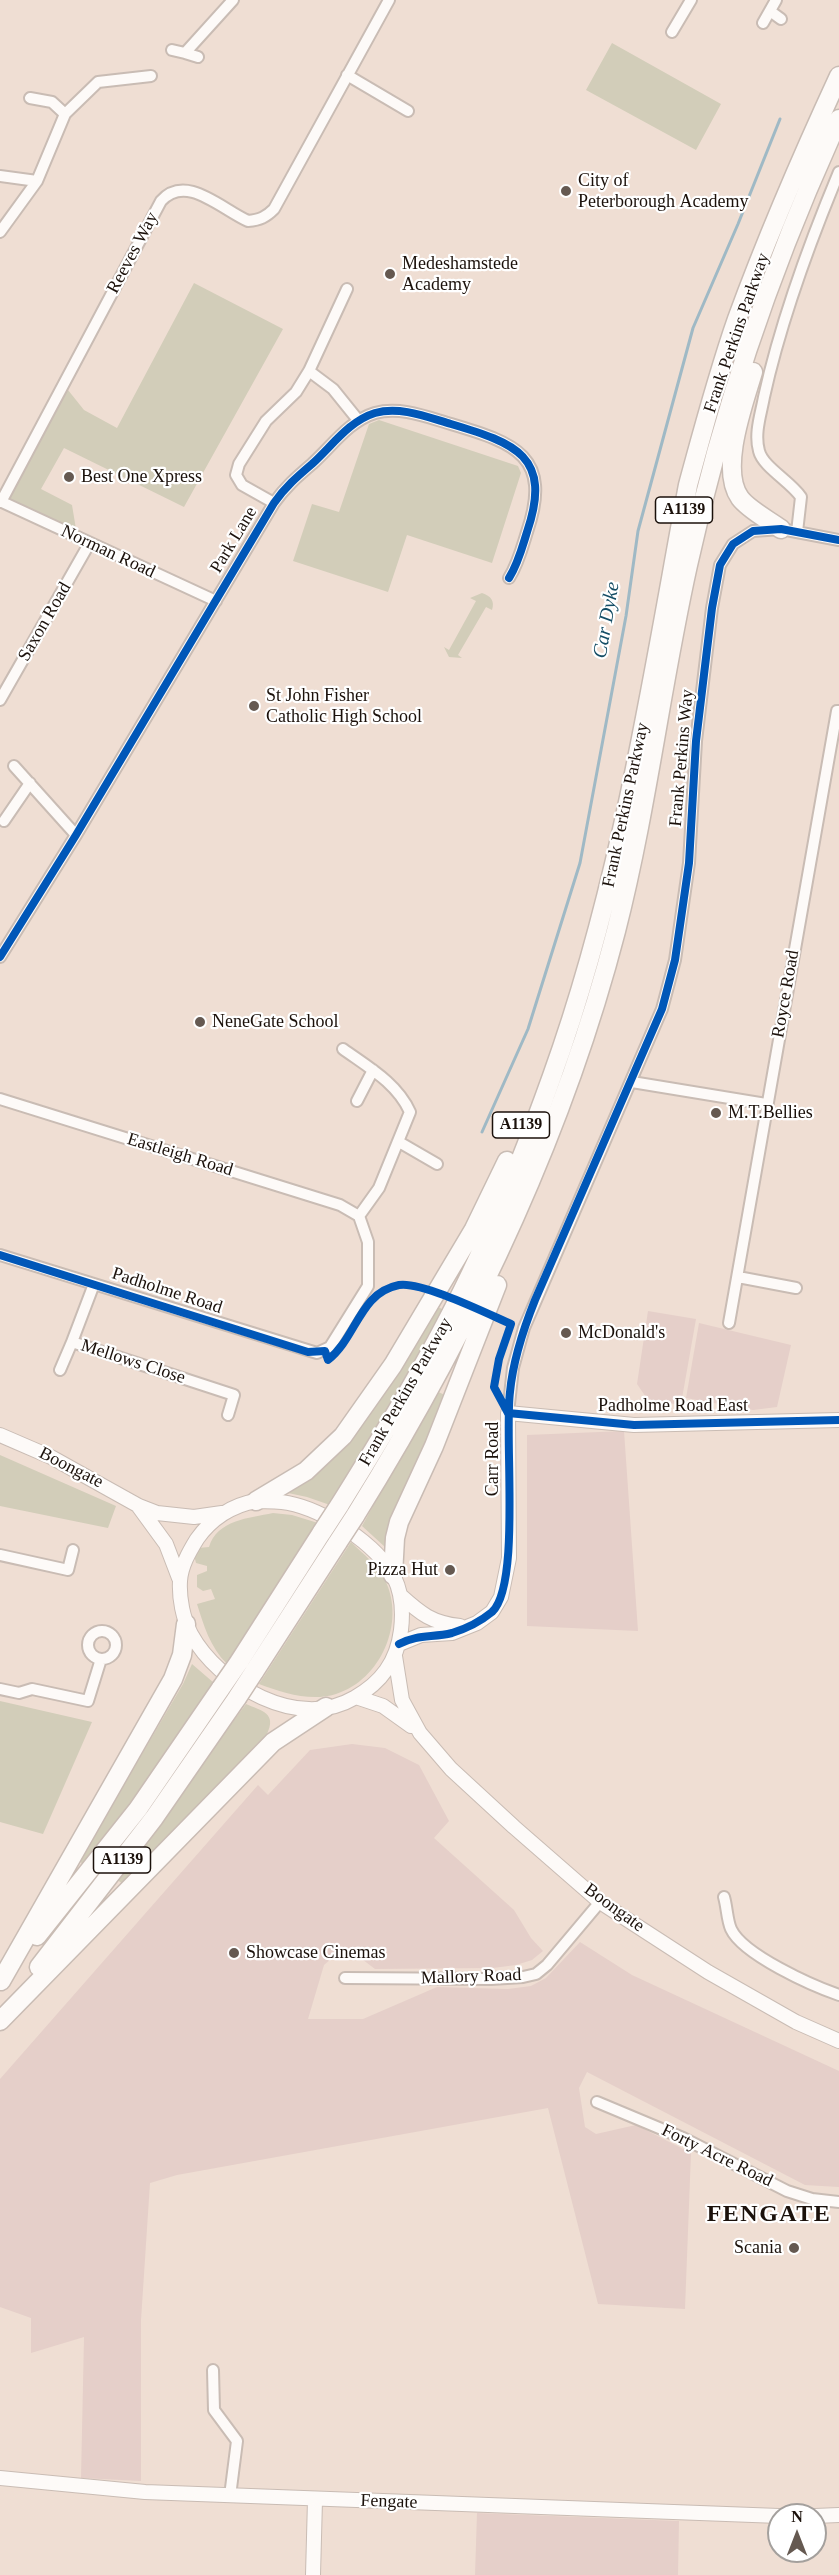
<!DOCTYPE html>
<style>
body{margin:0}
#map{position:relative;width:839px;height:2575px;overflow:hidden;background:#efded3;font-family:"Times New Roman",serif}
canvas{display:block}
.north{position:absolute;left:767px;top:2503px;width:60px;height:60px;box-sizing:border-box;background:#fff;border:2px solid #a4a09d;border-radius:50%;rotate:0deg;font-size:16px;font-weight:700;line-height:24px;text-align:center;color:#1b110b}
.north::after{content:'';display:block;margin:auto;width:21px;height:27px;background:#655951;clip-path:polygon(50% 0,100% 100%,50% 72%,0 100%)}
</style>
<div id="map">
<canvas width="839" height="2575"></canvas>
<div class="north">N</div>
</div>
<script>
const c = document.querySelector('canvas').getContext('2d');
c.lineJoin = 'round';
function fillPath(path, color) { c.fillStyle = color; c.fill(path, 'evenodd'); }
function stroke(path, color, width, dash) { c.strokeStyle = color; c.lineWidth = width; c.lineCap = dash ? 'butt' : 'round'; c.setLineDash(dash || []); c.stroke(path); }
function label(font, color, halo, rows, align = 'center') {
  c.font = font + ' "Times New Roman",serif'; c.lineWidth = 4.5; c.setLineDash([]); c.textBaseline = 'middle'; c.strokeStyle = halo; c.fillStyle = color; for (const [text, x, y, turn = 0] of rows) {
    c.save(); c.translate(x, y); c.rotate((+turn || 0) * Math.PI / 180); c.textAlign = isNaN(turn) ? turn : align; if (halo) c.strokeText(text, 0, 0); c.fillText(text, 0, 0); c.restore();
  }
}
const commercial = new Path2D(`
 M648,1311L696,1319L681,1404L650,1403L637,1384Z
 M699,1323L791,1345L777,1407L753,1410L686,1398Z
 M624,1431L638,1631L527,1626V1435Z
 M352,1744L385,1748L419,1765L449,1821L434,1838L514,1910L531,1938L543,1951L532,1960L516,1965L493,1968L375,1969L354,1953L337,1954L324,1965L308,2019H363L437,1987L508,1989L531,1986L546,1978L580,1942L632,1975L839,2071V2187L805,2185L587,2072L579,2088L585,2127L596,2134L636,2125L691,2153L685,2309L598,2304L548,2108L177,2175L150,2183L141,2320V2481L81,2478L84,2337L31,2353V2318L0,2307V2079L258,1785L268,1795L310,1750Z
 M477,2513L679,2521L678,2575H475Z`);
const green = new Path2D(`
 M612,43L721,104L696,150L586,90Z
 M194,283L283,329L184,507L64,448L41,489L72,505L77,535L3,501L64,385L84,410L117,428Z
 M379,420L518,466L521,473L492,563L407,535L388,592L293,561L312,504L339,512L369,424Z
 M482,593C491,596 495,601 492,610L486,607L458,655L462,658L449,657L444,647L449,650L476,601L470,598Z
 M438,1307L444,1310L383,1421L330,1505L307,1497L288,1493L324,1467L349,1439Z
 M436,1391L445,1395L392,1519L385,1547L362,1526Z
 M0,1455L116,1506L108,1528L0,1506Z
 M273,1513L292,1515L318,1523L227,1664C210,1647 204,1626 197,1604L215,1599L211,1589L203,1591L197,1587V1575L207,1571V1566L196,1563L194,1555L198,1548L209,1547C217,1520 249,1518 273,1513Z
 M351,1542C363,1554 378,1565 385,1580C406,1622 381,1680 336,1694C311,1702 283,1693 259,1684Z
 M192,1664L214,1683L86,1866L79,1861L183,1684Z
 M0,1701L92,1722L43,1834L0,1822Z
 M246,1704C262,1711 277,1713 267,1734L123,1884L116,1879Z`);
const stream = new Path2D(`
 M482,1132L528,1029L580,863L626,616L638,531L693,328L738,224L780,119`);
const minor = new Path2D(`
 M770,11L781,19
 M763,23L776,0
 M672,32L691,0
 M172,50L185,53L233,0
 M185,53L198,57
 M347,75L408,111
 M30,98L52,102L65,114
 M0,176L37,181
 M0,232L37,181L65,114L98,82L151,76
 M309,371L333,389L358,420
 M0,501L216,601
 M1,502L161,201C186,173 221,209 248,221C260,220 266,217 274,209L389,0
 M274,503L242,485L236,475L239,464L266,421L296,392L309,371L347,289
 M797,532L801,497C790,481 763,467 759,451C754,433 761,414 764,397C781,320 809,244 839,172
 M0,700L89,544
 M14,766L76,835
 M4,821L30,783
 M0,957L76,835L274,503C285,487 298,476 312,464C332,446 349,421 375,413C400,406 427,417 451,424C515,443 553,456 527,532C522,548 518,564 509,578
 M343,1049C368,1067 397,1083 410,1112L379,1188L359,1216
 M632,1082L766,1104
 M0,1099L340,1205L359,1216
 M357,1101L373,1070
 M399,1142L437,1164
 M0,1255L317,1353L330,1347L368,1286V1242L359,1216
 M738,1277L796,1288
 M94,1284L72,1342L234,1395L228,1415
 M729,1323L837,711H839
 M60,1370L72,1342
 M508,1413L513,1368L524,1328L662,1009L675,960L689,863L696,741L712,608L720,565L733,544L753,531L781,529L839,540
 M0,1555L68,1570L73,1550
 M88 1645a14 14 0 1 1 28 0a14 14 0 1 1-28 0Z
 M0,1689L19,1693L32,1689L88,1701L101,1659
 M724,1897C727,1907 727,1920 731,1929C743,1955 813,1986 839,1995
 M345,1978L491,1979L523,1977L536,1974L547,1965L600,1902
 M597,2102L683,2138L787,2191L812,2199L839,2202
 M213,2370L214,2410L237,2441L230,2496`);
const tertiary = new Path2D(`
 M0,1435L51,1457L139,1506L157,1513L194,1517L222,1513
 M256,1501C266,1501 278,1501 288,1503C324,1510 377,1544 394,1577C402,1593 403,1613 401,1630C397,1662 381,1683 354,1698C298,1731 219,1685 191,1634C183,1619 179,1598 180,1581C181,1566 189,1552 197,1539C211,1519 232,1505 256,1501Z
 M139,1507L166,1544L179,1578
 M400,1595C421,1614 432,1623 460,1626
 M399,1644L421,1635L452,1633L477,1623L492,1612L501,1597L509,1558L508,1413L634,1425L839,1420
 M395,1656L402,1700L420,1733L451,1769L514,1827L600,1902L708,1972L796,2022L839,2041
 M356,1697L383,1706L411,1726
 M0,2478L145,2492L779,2516
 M815,2516L839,2515
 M313,2575L315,2500`);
const trunk = new Path2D(`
 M753,372C744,403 719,469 740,498C749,510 769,520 781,529
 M256,1501L306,1471L343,1436L393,1365L474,1229L507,1161
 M339,1506C392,1421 444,1335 485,1243C510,1189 532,1132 552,1076C621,885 651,684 688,485C703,430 718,373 737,319C767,237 802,156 839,76
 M355,1516C468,1334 562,1139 616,931C647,810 661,686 688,565C722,411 773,262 839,119
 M393,1575L395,1538L399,1522L434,1446L497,1285
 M239,1662L322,1532
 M254,1672L338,1542
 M37,1936L138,1809L221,1688
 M39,1967L154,1818L237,1698
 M1,1981L173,1679L182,1655L186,1624
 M0,2021L273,1742L326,1707`);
const trunkBridge = new Path2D(`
 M322,1532L339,1506
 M338,1542L355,1516
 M221,1688L239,1662
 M237,1698L254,1672`);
const cycleway = new Path2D(`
 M0,957L76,835L274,503C285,487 298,476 312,464C332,446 349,421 375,413C400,406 427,417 451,424C515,443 553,456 527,532C522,548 518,564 509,578
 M0,1255L308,1352L325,1351L328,1360C348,1344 355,1319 371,1301C378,1293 389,1287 399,1285C421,1281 488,1314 511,1324L499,1359L494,1387L508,1413
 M508,1413L634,1425L839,1420
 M399,1644C418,1634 432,1638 452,1633C465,1629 481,1621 492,1612C521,1585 504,1437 510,1392C513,1360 523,1330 535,1300L662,1009L675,960L689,863L696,741L712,608L720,565L733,544L753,531L781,529L839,540`);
const markers = [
 [566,191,6,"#655951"],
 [390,274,6,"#655951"],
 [69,477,6,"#655951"],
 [254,706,6,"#655951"],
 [200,1022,6,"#655951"],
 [716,1113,6,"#655951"],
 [566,1333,6,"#655951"],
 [450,1570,6,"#655951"],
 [234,1953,6,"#655951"],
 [794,2248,6,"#655951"]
];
const shields = [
 [684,510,57],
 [521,1125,57],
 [122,1860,57]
];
const shieldNames = [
 ["A1139",684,510],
 ["A1139",521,1125],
 ["A1139",122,1860]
];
const poiNames = [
 ["City of",578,181],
 ["Peterborough Academy",578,202],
 ["Medeshamstede",402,264],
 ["Academy",402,285],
 ["Best One Xpress",81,477],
 ["St John Fisher",266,696],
 ["Catholic High School",266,717],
 ["NeneGate School",212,1022],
 ["M.T.Bellies",728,1113],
 ["McDonald's",578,1333],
 ["Pizza Hut",438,1570,"right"],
 ["Showcase Cinemas",246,1953],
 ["Scania",782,2248,"right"]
];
const streetNames = [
 ["Reeves Way",133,253,-62],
 ["Frank Perkins Parkway",737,333,-71],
 ["Park Lane",234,540,-59],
 ["Norman Road",108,552,25],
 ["Saxon Road",45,622,-60],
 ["Frank Perkins Way",682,758,-85],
 ["Frank Perkins Parkway",626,805,-78],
 ["Royce Road",786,994,-80],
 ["Eastleigh Road",180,1155,17],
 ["Padholme Road",167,1291,18],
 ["Mellows Close",133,1362,18],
 ["Frank Perkins Parkway",406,1392,-60],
 ["Padholme Road East",673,1406],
 ["Carr Road",493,1459,-90],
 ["Boongate",71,1468,27],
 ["Boongate",614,1908,36],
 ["Mallory Road",471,1977,-2],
 ["Forty Acre Road",717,2156,26],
 ["Fengate",389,2502,2]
];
const waterNames = [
 ["Car Dyke",607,620,-80]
];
const districtNames = [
 ["FENGATE",769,2215]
];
fillPath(commercial, '#e5cfc9');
fillPath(green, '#d2cdb9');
stroke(stream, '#9fb9c5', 3);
stroke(minor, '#c9bcb4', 14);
stroke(tertiary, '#c9bcb4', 16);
stroke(trunk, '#c9bcb4', 21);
stroke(minor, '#fdfaf8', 10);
stroke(tertiary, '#fdfaf8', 14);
stroke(trunk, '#fdfaf8', 18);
stroke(trunkBridge, '#c9bcb4', 21, []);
stroke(trunkBridge, '#fdfaf8', 18);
stroke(cycleway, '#0057b8', 8);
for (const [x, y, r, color] of markers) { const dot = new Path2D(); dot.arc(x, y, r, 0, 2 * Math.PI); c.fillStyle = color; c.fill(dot); stroke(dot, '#fff', 2); }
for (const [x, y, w] of shields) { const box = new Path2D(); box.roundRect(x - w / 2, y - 13, w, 26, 4.5); c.fillStyle = '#fff'; c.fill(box); stroke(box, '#1b110b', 1.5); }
label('bold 16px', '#1b110b', null, shieldNames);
label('18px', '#1b110b', '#fff', poiNames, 'left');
label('18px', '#1b110b', '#fff', streetNames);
label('italic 20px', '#144d65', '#fff', waterNames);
c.letterSpacing = '1.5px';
label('bold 24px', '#1b110b', '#fff', districtNames);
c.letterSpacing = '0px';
</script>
